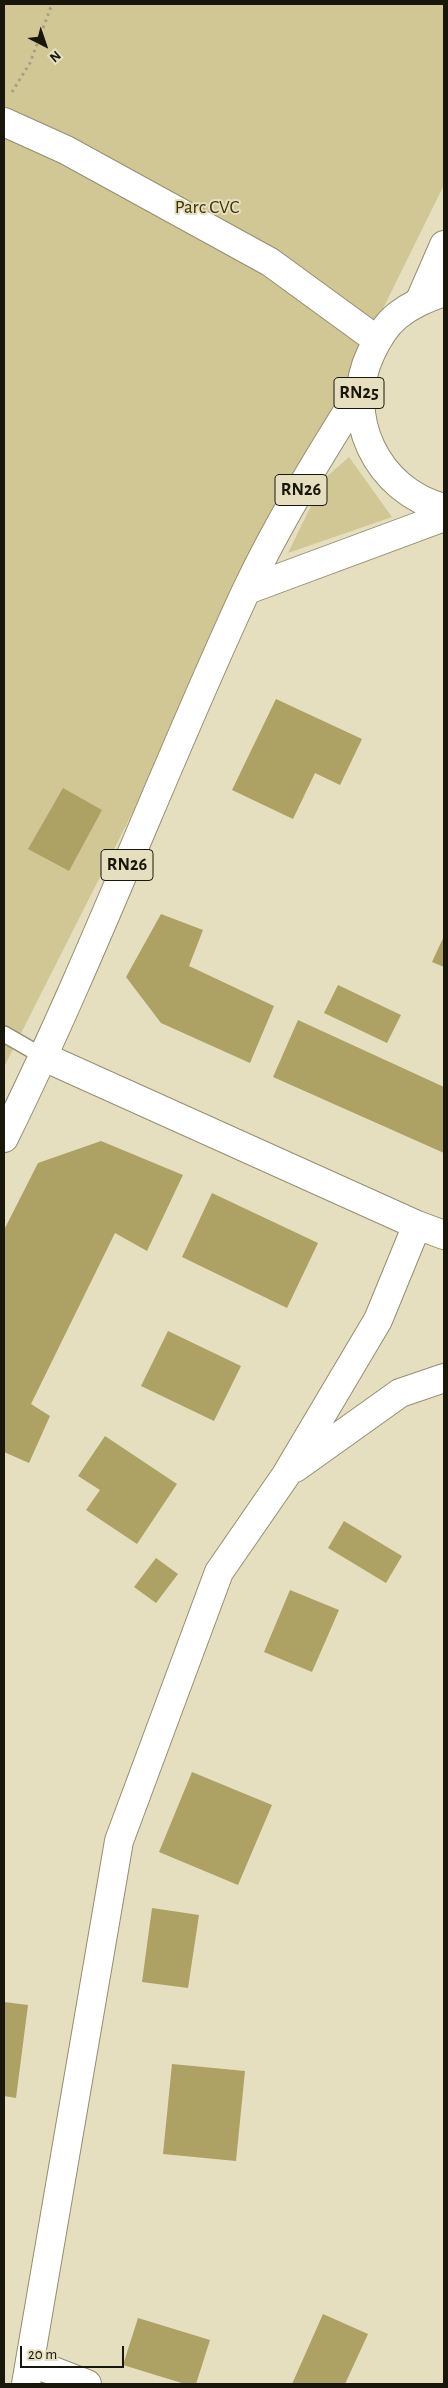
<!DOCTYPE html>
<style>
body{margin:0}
#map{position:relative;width:448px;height:2388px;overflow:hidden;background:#e5dfc0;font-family:"Alegreya Sans",sans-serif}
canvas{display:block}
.frame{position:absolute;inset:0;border:5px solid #19160b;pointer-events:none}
.north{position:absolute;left:20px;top:20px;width:50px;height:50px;-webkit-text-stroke:4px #e5dfc0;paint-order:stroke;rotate:139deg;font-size:14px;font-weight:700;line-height:20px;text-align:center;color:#19160b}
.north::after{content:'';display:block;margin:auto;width:18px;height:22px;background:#19160b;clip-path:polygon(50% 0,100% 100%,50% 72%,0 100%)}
.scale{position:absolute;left:20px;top:2346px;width:104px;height:22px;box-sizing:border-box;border:2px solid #19160b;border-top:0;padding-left:6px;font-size:15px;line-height:18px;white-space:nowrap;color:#19160b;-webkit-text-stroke:4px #e5dfc0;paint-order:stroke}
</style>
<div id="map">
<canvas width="448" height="2388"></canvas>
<div class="frame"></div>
<div class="north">N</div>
<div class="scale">20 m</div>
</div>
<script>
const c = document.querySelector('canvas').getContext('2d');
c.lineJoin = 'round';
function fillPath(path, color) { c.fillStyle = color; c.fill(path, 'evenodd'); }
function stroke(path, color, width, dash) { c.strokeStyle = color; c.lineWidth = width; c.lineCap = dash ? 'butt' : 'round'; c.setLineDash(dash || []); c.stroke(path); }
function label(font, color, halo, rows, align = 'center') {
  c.font = font + ' "Alegreya Sans",sans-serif'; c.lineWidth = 4; c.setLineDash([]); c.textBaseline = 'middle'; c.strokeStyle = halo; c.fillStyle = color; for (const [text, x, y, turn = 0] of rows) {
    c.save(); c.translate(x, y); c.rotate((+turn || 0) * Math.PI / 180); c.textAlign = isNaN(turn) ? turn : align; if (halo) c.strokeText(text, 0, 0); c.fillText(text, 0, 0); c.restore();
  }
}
const green = new Path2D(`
 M4,4H444V185L196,687L4,1067Z
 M349,457L392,517L288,553L324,479Z`);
const building = new Path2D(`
 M276,699L362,739L340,785L315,773L293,819L232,790Z
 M63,788L102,810L69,871L28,849Z
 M161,914L203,930L189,966L274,1006L250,1063L161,1023L126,977Z
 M444,936V967L432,962Z
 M338,985L401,1015L387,1043L324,1013Z
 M298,1020L444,1087V1153L273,1077Z
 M101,1141L183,1175L147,1251L115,1233L31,1404L50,1416L29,1463L4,1452V1230L38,1163Z
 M212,1193L318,1243L287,1308L182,1257Z
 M168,1331L241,1366L214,1421L141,1386Z
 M105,1436L177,1484L137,1544L86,1510L100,1490L78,1476Z
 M344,1521L402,1556L386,1583L328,1548Z
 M156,1558L178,1574L156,1603L134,1587Z
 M290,1590L339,1610L312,1672L264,1652Z
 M192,1772L272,1805L238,1885L159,1852Z
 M152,1908L199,1915L188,1988L142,1982Z
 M4,2002L28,2005L16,2098L4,2096Z
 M172,2064L245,2071L236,2161L163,2154Z
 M323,2314L368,2334L345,2384H292Z
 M138,2318L210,2340L196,2384H185L123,2365Z`);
const path = new Path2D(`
 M12,92L30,63L52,4`);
const lane = new Path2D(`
 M4,1034L44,1057`);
const street = new Path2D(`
 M44,1057L417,1225L444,1235
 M295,1468L400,1393L444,1378
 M30,2362L87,2384
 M26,2384L119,1841L219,1572L286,1475L378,1320L417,1225`);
const secondary = new Path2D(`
 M420,300L444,245`);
const primary = new Path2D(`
 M4,122L66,150L270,262L377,340
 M444,292C427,298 412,304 397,316C386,325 377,340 371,353C341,416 377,491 444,508
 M247,590L444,517
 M4,1138C92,960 162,772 246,591C278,523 319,457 359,393`);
const shields = [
 [359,393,50],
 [301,490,52],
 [127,865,52]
];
const shieldNames = [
 ["RN25",359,393],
 ["RN26",301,490],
 ["RN26",127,865]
];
const parkNames = [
 ["Parc CVC",207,207]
];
fillPath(green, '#d1c795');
fillPath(building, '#ada164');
stroke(lane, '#948e71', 18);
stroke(street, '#948e71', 30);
stroke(secondary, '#948e71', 30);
stroke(primary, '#948e71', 30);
stroke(path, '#a49f87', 3, [2.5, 4]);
stroke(lane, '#fff', 15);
stroke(street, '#fff', 28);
stroke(secondary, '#fff', 28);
stroke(primary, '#fff', 28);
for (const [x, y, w] of shields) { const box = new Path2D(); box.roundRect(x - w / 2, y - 15.5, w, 31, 4); c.fillStyle = '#e5dfc0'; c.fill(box); stroke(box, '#19160b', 1); }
label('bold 18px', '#19160b', null, shieldNames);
label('19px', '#3e3501', '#e5dfc0', parkNames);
</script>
